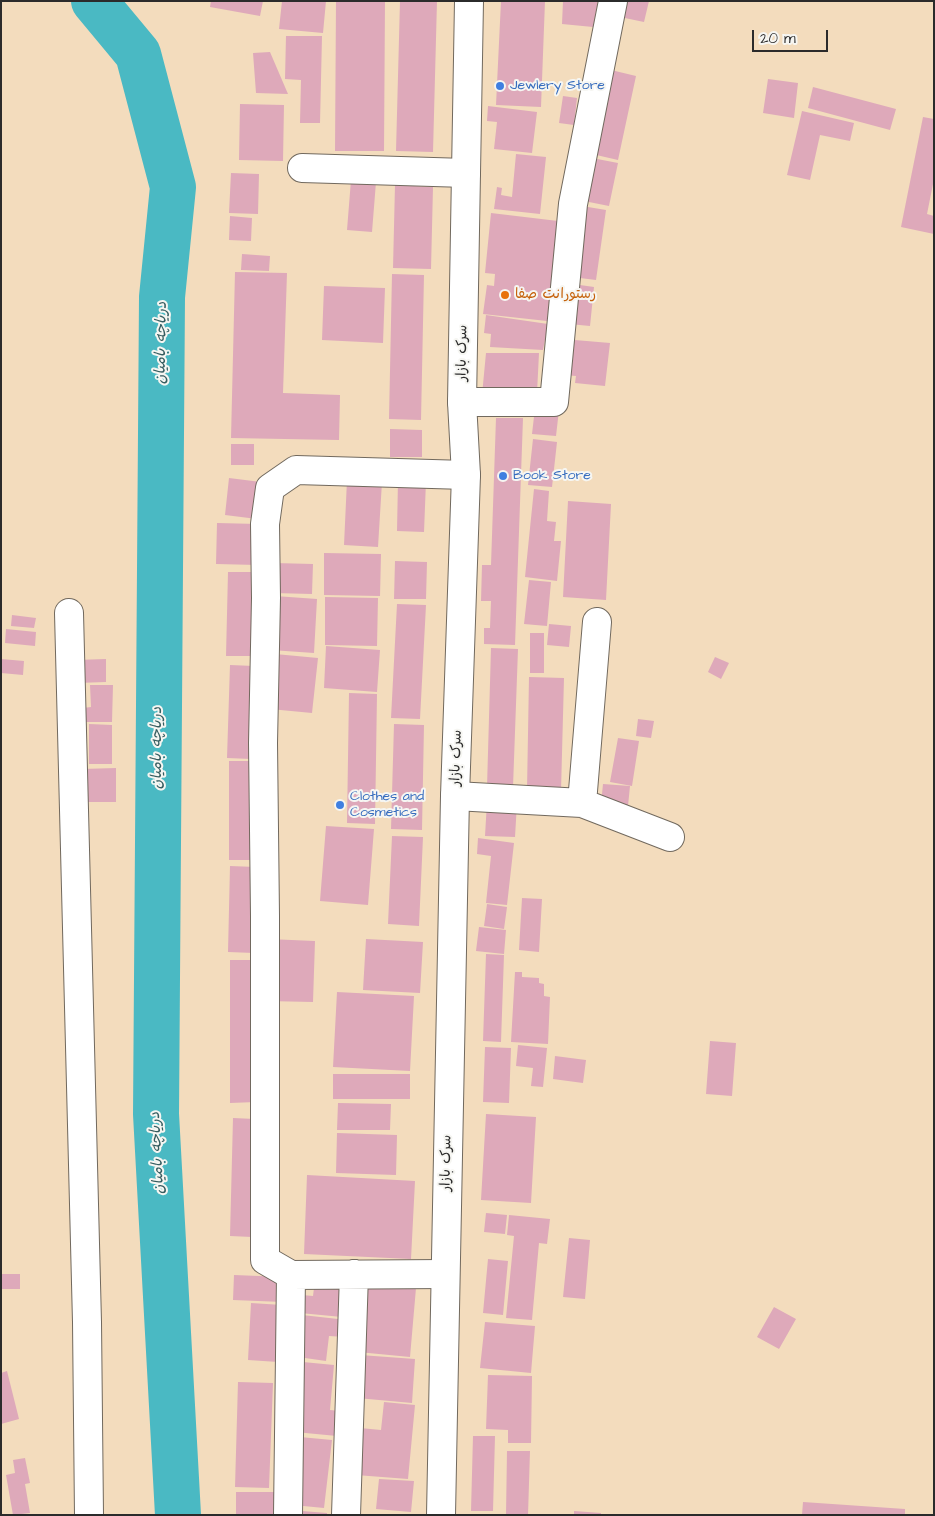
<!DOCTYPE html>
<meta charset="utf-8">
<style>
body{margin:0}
#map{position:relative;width:935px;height:1516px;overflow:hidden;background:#f3dcbd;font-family:"Architects Daughter",sans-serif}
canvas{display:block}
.frame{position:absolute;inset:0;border:2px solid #2b2b2b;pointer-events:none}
.scale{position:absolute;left:752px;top:30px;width:76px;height:22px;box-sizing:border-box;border:2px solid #2b2b2b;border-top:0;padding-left:6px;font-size:15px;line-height:18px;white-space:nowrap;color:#2b2b2b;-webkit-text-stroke:4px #f6f6f2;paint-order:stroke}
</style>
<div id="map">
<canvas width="935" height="1516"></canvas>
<div class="frame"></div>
<div class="scale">20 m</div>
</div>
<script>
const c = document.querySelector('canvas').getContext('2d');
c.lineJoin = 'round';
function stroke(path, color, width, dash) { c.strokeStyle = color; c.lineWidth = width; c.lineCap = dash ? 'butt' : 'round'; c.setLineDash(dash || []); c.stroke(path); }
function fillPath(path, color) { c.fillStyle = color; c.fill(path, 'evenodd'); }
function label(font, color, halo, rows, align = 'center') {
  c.font = font + ' "Architects Daughter","Playpen Sans Arabic",sans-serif'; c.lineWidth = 4; c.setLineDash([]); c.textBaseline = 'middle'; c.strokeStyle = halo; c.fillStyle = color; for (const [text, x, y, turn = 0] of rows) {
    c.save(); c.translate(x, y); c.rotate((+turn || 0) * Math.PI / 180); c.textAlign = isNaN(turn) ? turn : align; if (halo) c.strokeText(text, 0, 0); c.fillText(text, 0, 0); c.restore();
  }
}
const river = new Path2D(`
 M94,1L138,54L173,187L162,297L156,1114L178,1515`);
const building = new Path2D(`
 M211,1H263L260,16L210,7Z
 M282,1H326L323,33L279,29Z
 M336,1H385L384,151H335Z
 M400,1H437L433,152L396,151Z
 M501,1H545L541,107L496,105Z
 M563,1H598L593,27L562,24Z
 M623,1H649L644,22L620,17Z
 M286,36H322L320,123H300L301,80L285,79Z
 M270,52L288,94L256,93L253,53Z
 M611,70L636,76L618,160L592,154Z
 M768,79L798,83L794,118L763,113Z
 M813,87L896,109L890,130L808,108Z
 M563,96L577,98L574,125L559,123Z
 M240,104L284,105L283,161L239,160Z
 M488,106L537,112L532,153L494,149L497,122L487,121Z
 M802,111L854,123L850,141L820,135L810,180L787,175Z
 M923,117L934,119V179L927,214L934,216V234L901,227Z
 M516,154L546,157L540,214L494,209L497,187L502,188L501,195L512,197Z
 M592,158L618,163L609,206L584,201Z
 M231,173L259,174L258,214L229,213Z
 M351,180L376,182L372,232L347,230Z
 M395,185L433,187L431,269L393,268Z
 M582,206L606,210L596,280L572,277Z
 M491,213L558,221L547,321L483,314L487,285L494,286L495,274L485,273Z
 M230,216L252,218L251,241L229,240Z
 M242,254L270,256L269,271L241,270Z
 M235,272L287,273L283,393L340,395L339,440L231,438Z
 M392,274L424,275L421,420L389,419Z
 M573,284L594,287L590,326L569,324Z
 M324,286L385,288L383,343L322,340Z
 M486,315L548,324L543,350L490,347L491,334L484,333Z
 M563,339L610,343L605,386L575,383L576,376L563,375Z
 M486,353H539L537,393L482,395Z
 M535,408L559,410L556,436L532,434Z
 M496,418H523L515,645L484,644V628H490L491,601H481L482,565H491Z
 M390,429L422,430V457H390Z
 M533,439L557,442L552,487L528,485Z
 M231,444H254V465H231Z
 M229,478L261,482L257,519L225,515Z
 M347,480L382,482L378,547L344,545Z
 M398,480L426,481L424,532L397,531Z
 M534,489L549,491L547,521L556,522L554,541H561L557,581L525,577Z
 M568,501L611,504L606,600L563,597Z
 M217,523L258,524L257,565L216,564Z
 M324,553L381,554L380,596L324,595Z
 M395,561L427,562L426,599H394Z
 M274,563L313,564L312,594L273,593Z
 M228,572H257L254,656H226Z
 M529,580L551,582L547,626L524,624Z
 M275,596L317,599L314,653L271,650Z
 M325,597L378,598L377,646L325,645Z
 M397,604L426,605L420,719L391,718Z
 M12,615L36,618L34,628L11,626Z
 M549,624L571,626L569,647L547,645Z
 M6,629L36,632L35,646L5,643Z
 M530,633H544V673H530Z
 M326,646L380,650L377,692L324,688Z
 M491,648L518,649L513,787H487Z
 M275,654L318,658L312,713L270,709Z
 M715,657L729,663L721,679L708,672Z
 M1,659L24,661L23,675L1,673Z
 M106,659V682L77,683L76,660Z
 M230,665L254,666L251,759L227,758Z
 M529,677L564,678L561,791L527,790Z
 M90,685H113L112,722H83V708L91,707Z
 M349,693L377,694L375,824L347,823Z
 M638,719L654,721L651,738L636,736Z
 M89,724L112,725V764H89Z
 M394,724L424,725L422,830L391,829Z
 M618,738L639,741L632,786L610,782Z
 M229,761H253V860H229Z
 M116,768V802H82V769Z
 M603,784L630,786L628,806L601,804Z
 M487,802L517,803L515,837L485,836Z
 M326,826L374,829L368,905L320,901Z
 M392,836L423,837L419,926L388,924Z
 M478,838L514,843L507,905L486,903L491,856L477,854Z
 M230,866L256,867L254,953L228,952Z
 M522,898L542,899L539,952L519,950Z
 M487,904L507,907L504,929L484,926Z
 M479,927L506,930L504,954L476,951Z
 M268,939L315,941L313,1002L266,1001Z
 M366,939L423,942L420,993L363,990Z
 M486,954L504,955L501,1042L483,1041Z
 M230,960H256V1102L230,1103Z
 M515,972H522V977L539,978V983L544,984V996L550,997L548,1044L511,1042Z
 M337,992L414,996L410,1071L333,1067Z
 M710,1041L736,1043L732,1096L706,1094Z
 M518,1045L547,1048L543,1087L531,1086L533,1068L516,1066Z
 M485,1047L511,1048L509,1103L483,1102Z
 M555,1056L586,1060L583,1083L553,1079Z
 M333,1074H410V1099H333Z
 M338,1103L391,1104L390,1130H337Z
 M486,1114L536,1117L531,1203L481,1200Z
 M233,1118L255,1119L252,1237L230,1236Z
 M337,1133L397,1135L396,1175L336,1173Z
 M307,1175L415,1181L411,1259L304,1254Z
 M486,1213L507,1215L505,1234L484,1232Z
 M509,1215L550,1219L547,1244L539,1243L532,1320L506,1318L514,1236L507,1235Z
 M569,1238L590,1240L585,1299L563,1297Z
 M488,1259L508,1261L503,1315L483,1313Z
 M1,1274H20V1289H1Z
 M234,1275L284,1277L283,1302L233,1300Z
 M315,1280L345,1283L342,1317L300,1313L302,1295L313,1296Z
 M364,1284L416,1288L410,1357L358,1352Z
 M251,1303L282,1305L278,1362L248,1360Z
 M774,1307L796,1319L779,1349L757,1337Z
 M302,1315L347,1320L345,1337L329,1336L326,1361L298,1357Z
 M485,1322L535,1326L531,1373L480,1368Z
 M360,1355L415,1359L412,1403L357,1398Z
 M303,1362L334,1365L330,1410L340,1411L337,1436L295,1432Z
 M7,1371L19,1419L1,1424V1373Z
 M488,1375L532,1376L531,1443H508V1430L486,1429Z
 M238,1382L273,1383L269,1488L235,1487Z
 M384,1402L415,1405L408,1479L356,1475L360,1428L381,1430Z
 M473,1436H495L493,1511H471Z
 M300,1437L332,1440L324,1508L293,1505Z
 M507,1451H530L528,1515H506Z
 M25,1458L30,1483L25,1484L30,1513L13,1515L6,1475L15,1473L13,1460Z
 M379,1479L414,1481L411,1512L376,1509Z
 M236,1492H277V1515H236Z
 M803,1502L905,1509V1515H802Z
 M302,1511L327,1513V1515H301Z
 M574,1511L601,1513V1515H574Z`);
const minor = new Path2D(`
 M302,168L466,173
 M462,402H554L573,204L613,1
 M69,613L87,1322L89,1515
 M455,796L582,803L597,622
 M582,803L670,837
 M445,1274L291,1275L265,1260V916L263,743L266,598L265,524L270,488L296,470L466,475
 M288,1515L291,1275
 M346,1515L354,1274`);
const major = new Path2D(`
 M441,1515L455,796L466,475L462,402L469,1`);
const markers = [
 [500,86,5,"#3f7fe0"],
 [505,295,5,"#e8710a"],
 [503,476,5,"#3f7fe0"],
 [340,805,5,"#3f7fe0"]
];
const shopNames = [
 ["Jewlery Store",510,86],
 ["Book Store",513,476],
 ["Clothes and",350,797],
 ["Cosmetics",350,813]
];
const foodNames = [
 ["رستورانت صفا",515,295]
];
const streetNames = [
 ["سرک بازار",463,353,-89],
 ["سرک بازار",457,758,-88],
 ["سرک بازار",447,1163,-89]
];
const waterNames = [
 ["دریاچه بامیان",162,343,-89],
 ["دریاچه بامیان",158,748,-90],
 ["دریاچه بامیان",158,1153,-93]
];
stroke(river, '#4ab9c3', 46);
fillPath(building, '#dea9ba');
stroke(minor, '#71695e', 30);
stroke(major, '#71695e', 30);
stroke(minor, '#fff', 28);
stroke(major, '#fff', 28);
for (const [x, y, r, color] of markers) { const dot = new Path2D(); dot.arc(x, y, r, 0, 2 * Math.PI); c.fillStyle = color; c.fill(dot); stroke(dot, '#f6f6f2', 2); }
label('14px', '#366cbe', '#f6f6f2', shopNames, 'left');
label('14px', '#c56008', '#f6f6f2', foodNames, 'left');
label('14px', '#2b2b2b', '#f6f6f2', streetNames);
label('italic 15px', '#365d60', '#f6f6f2', waterNames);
</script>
